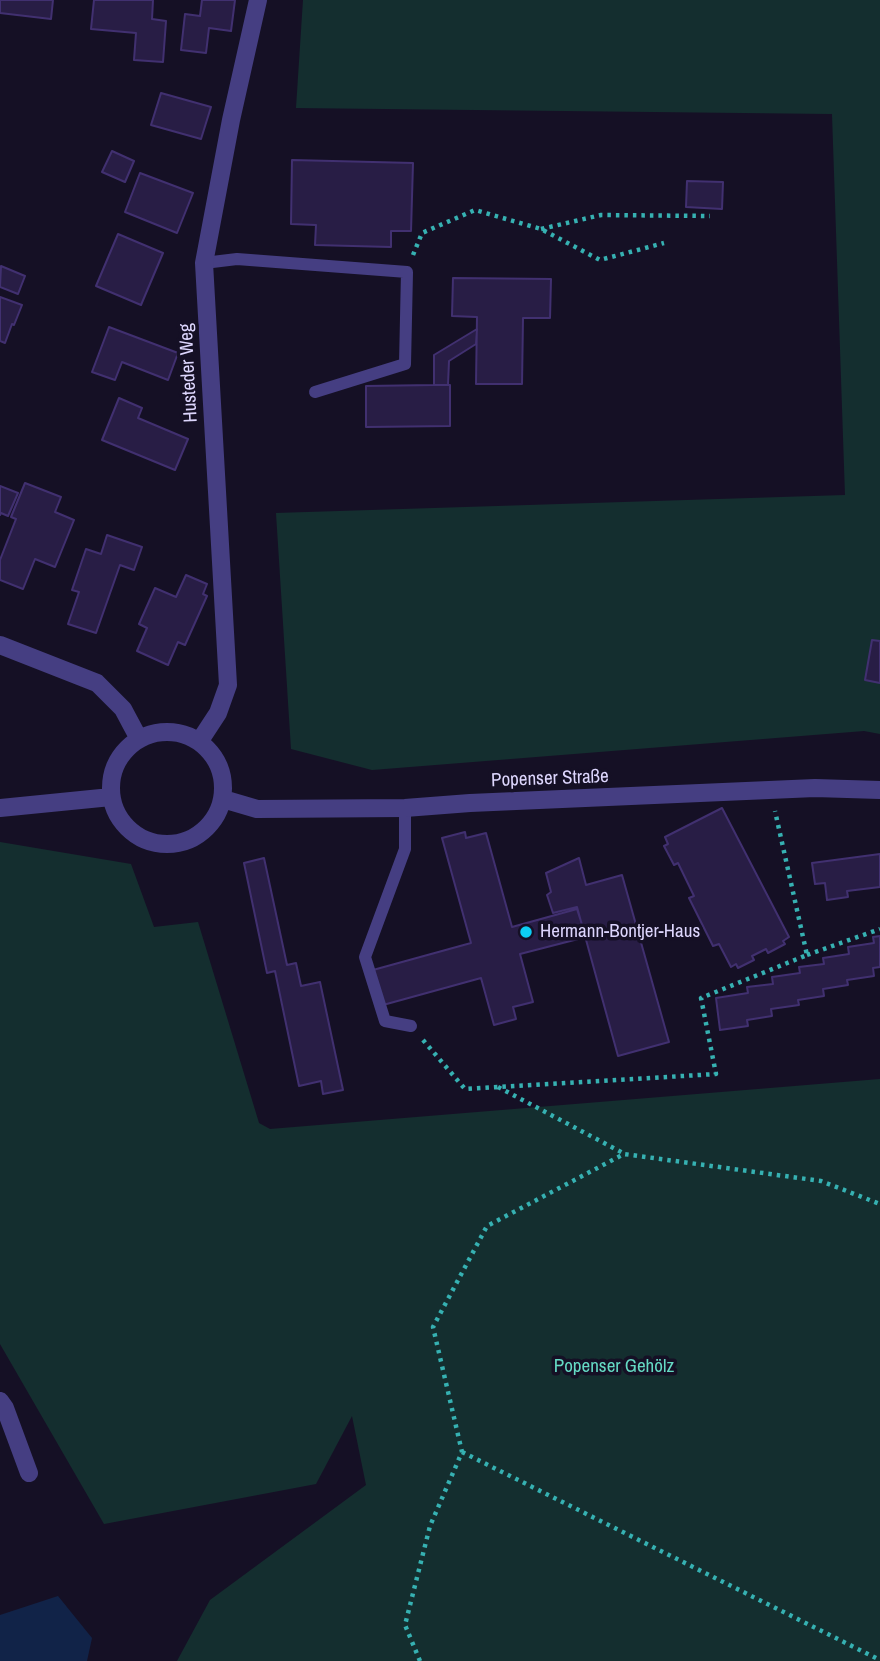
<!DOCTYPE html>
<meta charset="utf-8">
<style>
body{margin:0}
canvas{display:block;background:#151025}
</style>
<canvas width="880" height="1661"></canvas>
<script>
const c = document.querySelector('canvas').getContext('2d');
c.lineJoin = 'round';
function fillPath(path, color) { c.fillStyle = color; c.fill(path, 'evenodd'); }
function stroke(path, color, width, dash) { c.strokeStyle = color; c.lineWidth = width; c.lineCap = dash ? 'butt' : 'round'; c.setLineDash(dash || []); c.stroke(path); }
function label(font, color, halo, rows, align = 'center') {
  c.font = font + ' "Archivo Narrow",sans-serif'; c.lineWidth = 7; c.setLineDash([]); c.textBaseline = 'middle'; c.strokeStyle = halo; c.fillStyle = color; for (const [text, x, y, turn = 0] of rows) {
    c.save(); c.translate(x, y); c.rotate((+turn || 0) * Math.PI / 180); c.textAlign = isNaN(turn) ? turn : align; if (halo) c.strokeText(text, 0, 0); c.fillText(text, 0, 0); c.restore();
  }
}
const green = new Path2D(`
 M303,0H880V734L864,731L372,770L291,749L276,513L845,495L832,114L296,108Z
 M0,842L131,864L154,927L198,922L259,1123L270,1129L880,1079V1661H177L210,1600L366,1485L352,1416L316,1484L104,1524L0,1344Z`);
const water = new Path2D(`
 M58,1596L92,1638L87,1661H0V1615Z`);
const building = new Path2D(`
 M0,0H53L51,19L0,13Z
 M94,0H153L152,19L166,21L163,62L134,60L136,33L91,29Z
 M202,0H235L231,31L209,28L206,53L181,50L185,14L200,16Z
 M161,93L211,107L201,139L151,125Z
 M112,151L134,161L125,182L102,172Z
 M292,160L413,163L411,231H391V247L315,245L316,225L291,224Z
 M140,173L193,193L177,233L125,212Z
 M687,181L723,182L722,209L686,207Z
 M118,234L163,253L141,305L96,286Z
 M1,266L25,276L18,294L0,287Z
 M453,278L551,279L550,318H523L522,384H476L477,317L452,316Z
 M0,297L22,305L14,325L12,324L5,343L0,341Z
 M109,327L178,353L168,380L122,362L115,380L92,372Z
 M477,329L476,344L449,361L448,385H434V355Z
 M434,385H450V426L366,427V386Z
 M119,398L142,408L138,418L188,439L175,470L102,440Z
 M25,483L61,497L55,512L74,520L55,567L35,559L23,589L0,580V560L16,519L11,517Z
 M0,486L18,493L8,516L1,513L0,515Z
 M107,535L142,547L134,570L120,565L96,633L68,624L79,592L72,590L86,549L101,554Z
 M186,575L207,584L203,594L207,596L185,645L178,642L168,665L137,651L147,628L139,624L155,588L176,597Z
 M872,640L880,641V683L865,680Z
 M722,808L789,937L783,941L785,944L768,953L766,949L752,956L754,960L738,968L736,964L731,967L719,944L713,946L689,898L694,896L678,863L674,865L664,846L668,844L665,837Z
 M465,832L466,838L486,833L512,927L577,909L586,937L520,954L533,1002L513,1007L516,1019L494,1025L481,978L383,1005L373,970L471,943L442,838Z
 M880,854V887L847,891L848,897L827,900L825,883L815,884L812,863Z
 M264,858L287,965L296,963L301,986L320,982L343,1090L323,1094L321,1081L299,1086L275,971L267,973L244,863Z
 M579,858L586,885L622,875L669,1042L618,1056L577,907L553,913L547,895L551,892L546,873Z
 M880,936V967L873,968L874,976L847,980L848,985L823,989L824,996L798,1000L799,1005L771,1009L772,1016L747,1020L748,1026L720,1030L716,998L748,993L747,987L773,984L772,977L800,973L799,967L824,964L823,958L849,954L848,947L874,943L873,937Z`);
const path = new Path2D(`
 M541,229L601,215L710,216
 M413,255L422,233L475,210L541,229L600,260L664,243
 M807,955L880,929
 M423,1040L465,1089L716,1074L701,998L807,955L775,811
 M498,1087L623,1153
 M462,1452L880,1660
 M420,1661L405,1625L430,1526L462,1452L433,1327L487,1226L624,1154L821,1181L880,1204`);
const service = new Path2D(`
 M204,263L237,259L407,272L405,364L315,392
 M405,808V849L365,957L385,1021L411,1026`);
const minor = new Path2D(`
 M0,645L97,683L123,709L139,739
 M111 788a56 56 0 1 1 112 0a56 56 0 1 1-112 0Z
 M199,742L218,713L228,685L204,263L231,120L258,0
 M223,799L257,809L405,808L470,803L815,788L880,790
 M0,808L111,797
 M0,1401L5,1408L29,1473`);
const markers = [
 [526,932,7,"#0ccdf3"]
];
const streetNames = [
 ["Husteder Weg",189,373,-93],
 ["Popenser Straße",550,779,-2]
];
const poiNames = [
 ["Hermann-Bontjer-Haus",540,932]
];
const parkNames = [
 ["Popenser Gehölz",614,1367]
];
fillPath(green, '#142e2f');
fillPath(water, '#112348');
fillPath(building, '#281d45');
stroke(building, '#413070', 2);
stroke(path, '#36b1b2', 4.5, [3.5, 5]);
stroke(service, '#453e82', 12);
stroke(minor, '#453e82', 18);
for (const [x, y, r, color] of markers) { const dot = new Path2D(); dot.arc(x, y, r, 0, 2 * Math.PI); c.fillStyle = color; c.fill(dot); stroke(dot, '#151025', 2.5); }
label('19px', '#ddd6fd', '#151025', streetNames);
label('19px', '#ddd6fd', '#151025', poiNames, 'left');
label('19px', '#65dac4', '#151025', parkNames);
</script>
